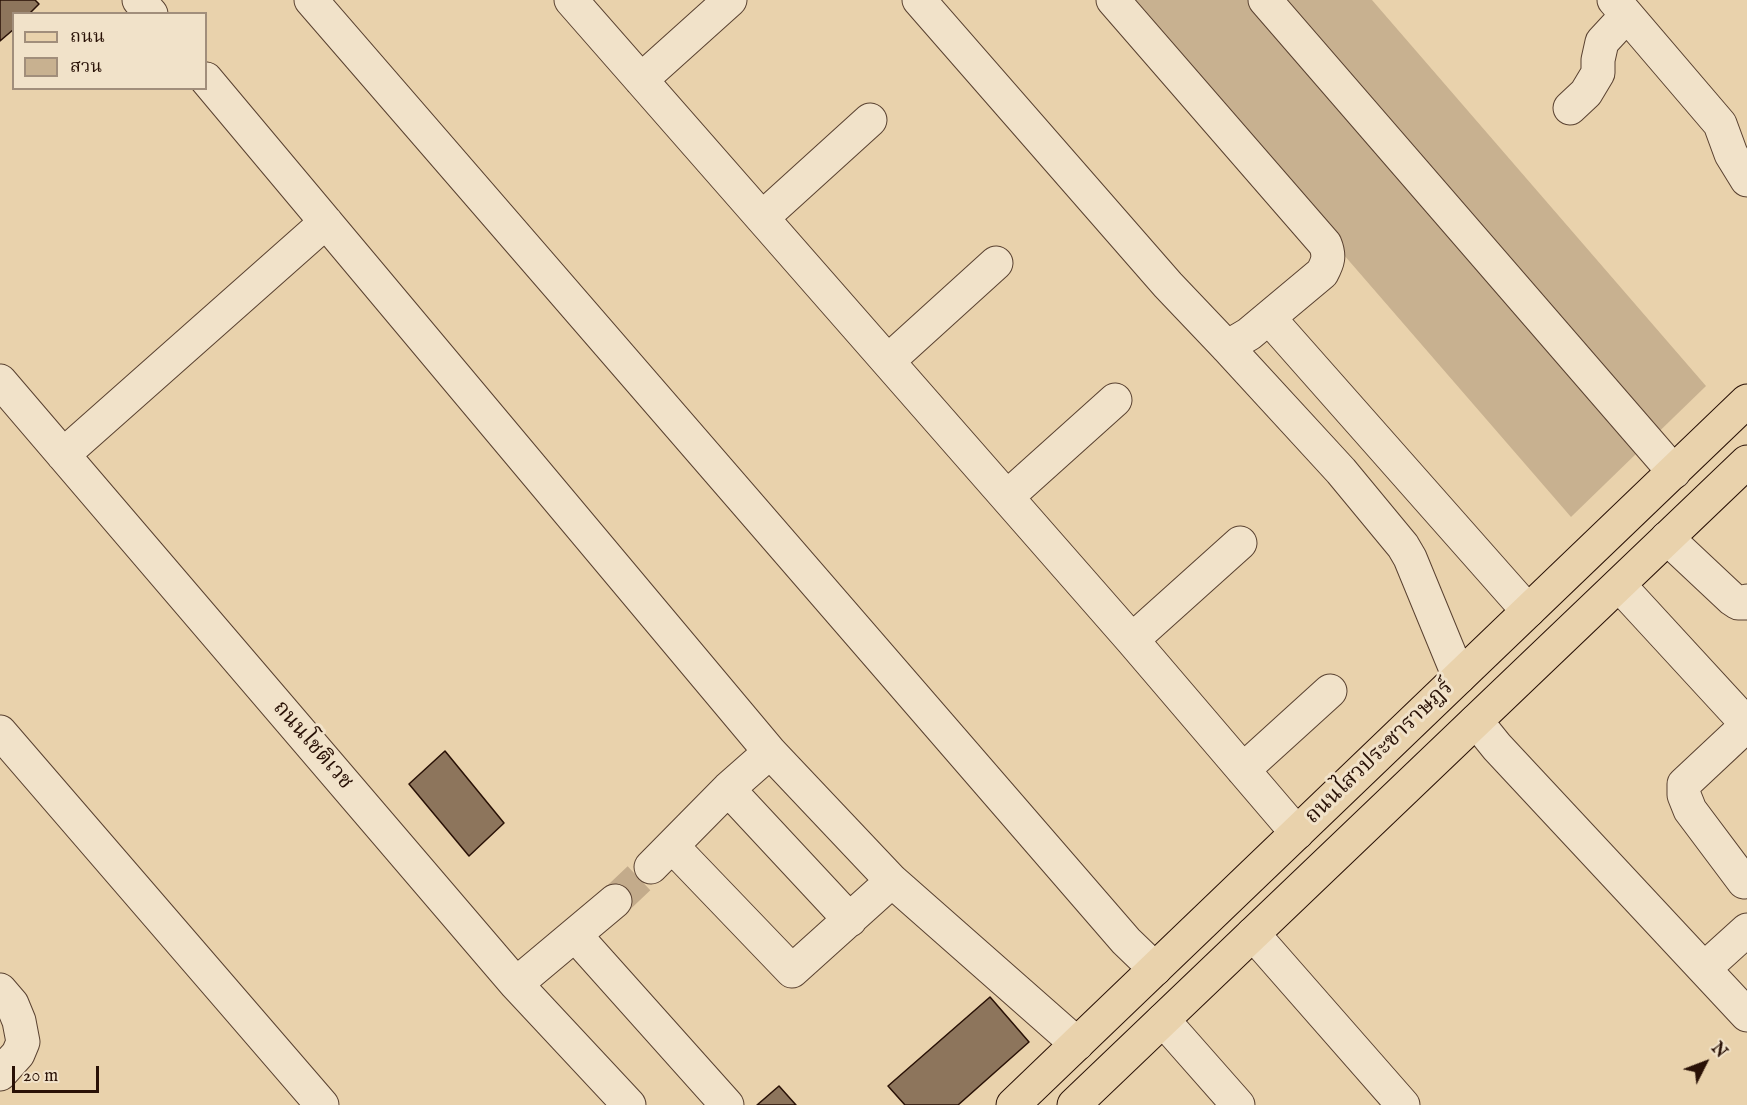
<!DOCTYPE html>
<meta charset="utf-8">
<style>
body{margin:0}
#map{position:relative;width:1747px;height:1105px;overflow:hidden;background:#e9d2ac;font-family:"IM FELL English","Noto Serif Thai",serif}
canvas{display:block}
.legend{position:absolute;left:12px;top:12px;width:195px;height:78px;box-sizing:border-box;background:#f1e2c9;border:2px solid #a18e7b;margin:0;padding:8px 10px;list-style:none;font-size:18px;color:#291106}
.legend li{display:flex;align-items:center;gap:12px;height:30px}
.legend b{width:30px;border:2px solid #a18e7b}
.north{position:absolute;left:1675px;top:1033px;width:60px;height:60px;-webkit-text-stroke:4px #f1e2c9;paint-order:stroke;rotate:48deg;font-size:16px;font-weight:700;line-height:24px;text-align:center;color:#291106}
.north::after{content:'';display:block;margin:auto;width:21px;height:27px;background:#291106;clip-path:polygon(50% 0,100% 100%,50% 72%,0 100%)}
.scale{position:absolute;left:12px;top:1066px;width:87px;height:27px;box-sizing:border-box;border:3px solid #291106;border-top:0;padding-left:8px;font-size:18px;line-height:21px;white-space:nowrap;color:#291106;-webkit-text-stroke:4px #f1e2c9;paint-order:stroke}
</style>
<div id="map">
<canvas width="1747" height="1105"></canvas>
<ul class="legend">
<li><b style="height:8px;background:#e9d2ac"></b>ถนน</li>
<li><b style="height:16px;background:#c8b190"></b>สวน</li>
</ul>
<div class="north">N</div>
<div class="scale">20 m</div>
</div>
<script>
const c = document.querySelector('canvas').getContext('2d');
c.lineJoin = 'round';
function fillPath(path, color) { c.fillStyle = color; c.fill(path, 'evenodd'); }
function stroke(path, color, width, dash) { c.strokeStyle = color; c.lineWidth = width; c.lineCap = dash ? 'butt' : 'round'; c.setLineDash(dash || []); c.stroke(path); }
function label(font, color, halo, rows, align = 'center') {
  c.font = font + ' "IM FELL English","Noto Serif Thai",serif'; c.lineWidth = 6; c.setLineDash([]); c.textBaseline = 'middle'; c.strokeStyle = halo; c.fillStyle = color; for (const [text, x, y, turn = 0] of rows) {
    c.save(); c.translate(x, y); c.rotate((+turn || 0) * Math.PI / 180); c.textAlign = isNaN(turn) ? turn : align; if (halo) c.strokeText(text, 0, 0); c.fillText(text, 0, 0); c.restore();
  }
}
const green = new Path2D(`
 M1123,0H1372L1706,386L1571,517Z`);
const building = new Path2D(`
 M0,0H35L39,4L29,14H14V29L0,41Z
 M445,751L504,823L469,856L409,784Z
 M990,997L1029,1042L958,1105H905L888,1086Z
 M779,1086L796,1105H757Z`);
const minorTunnel = new Path2D(`
 M615,901L651,867`);
const minor = new Path2D(`
 M139,0L151,14
 M311,0L1126,941L1155,969
 M571,0L1132,640L1297,833
 M919,0L1168,285L1227,347L1341,471L1403,546L1410,558L1459,677
 M1113,0L1325,244C1330,256 1328,262 1322,273L1249,334L1227,347
 M1265,0L1674,472
 M1614,0L1720,124L1731,154L1747,180
 M206,79L770,752L892,881L1077,1044
 M641,80L730,0
 M1570,108L1586,93L1598,73V60L1602,42L1627,15
 M762,218L870,120
 M1269,318L1528,611
 M888,361L996,263
 M0,381L516,984L629,1105
 M63,455L326,222
 M1007,497L1115,400
 M1667,538L1732,599L1738,603H1746L1747,601
 M1619,585L1747,724
 M1132,640L1240,543
 M1476,721L1497,747L1747,1015
 M0,732L322,1105
 M1243,770L1330,691
 M728,789L850,920
 M672,846L792,971L892,881
 M651,867L728,789L770,752
 M1744,882L1690,810L1684,795V784L1747,725
 M1253,934L1403,1105
 M575,935L727,1105
 M1705,968L1747,930
 M516,984L615,901
 M0,990L12,1004L19,1021L23,1042L18,1054L0,1074
 M1163,1020L1238,1105`);
const major = new Path2D(`
 M1013,1105L1747,401
 M1074,1105L1747,462`);
const streetNames = [
 ["ถนนโชติเวช",312,746,49],
 ["ถนนไสวประชาราษฎร์",1380,753,-44]
];
fillPath(green, '#c8b190');
fillPath(building, '#8d755c');
stroke(building, '#291106', 1.5);
stroke(minorTunnel, '#c3ab8b', 33, [33, 16]);
stroke(minor, '#594130', 35);
stroke(major, '#291106', 35);
stroke(minor, '#f1e2c9', 33);
stroke(major, '#e9d2ac', 33);
label('22px', '#291106', '#f1e2c9', streetNames);
</script>
